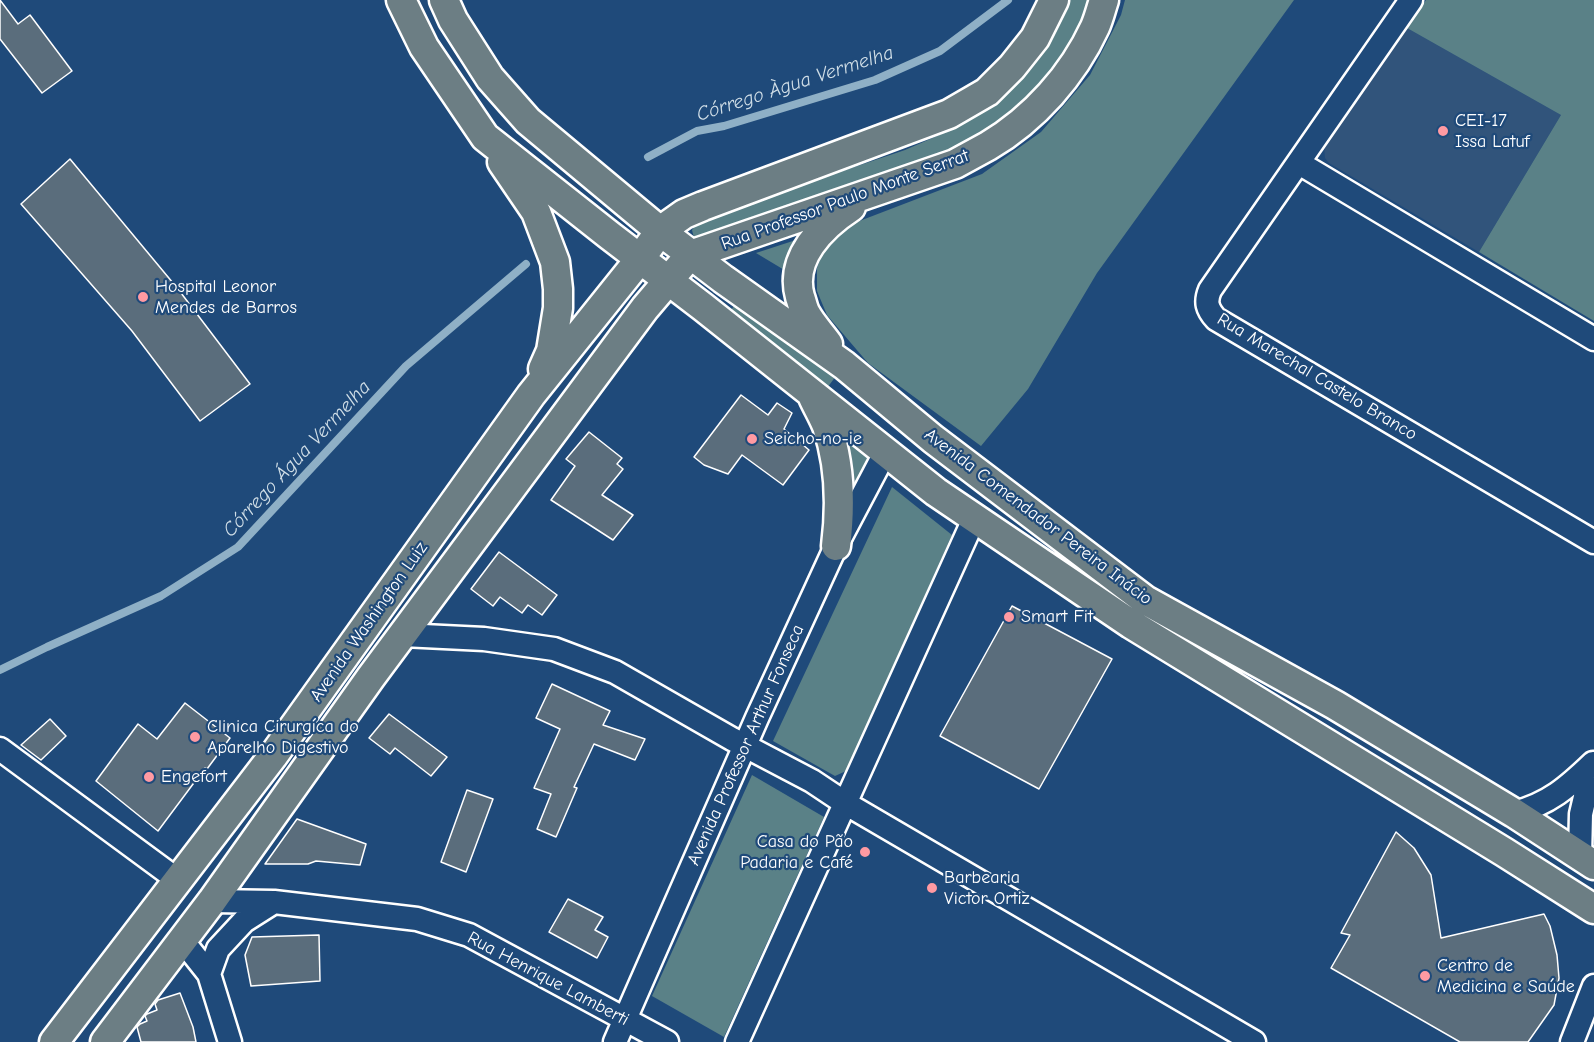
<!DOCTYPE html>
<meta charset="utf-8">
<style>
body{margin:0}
canvas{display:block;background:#1f4a7a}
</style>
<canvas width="1594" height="1042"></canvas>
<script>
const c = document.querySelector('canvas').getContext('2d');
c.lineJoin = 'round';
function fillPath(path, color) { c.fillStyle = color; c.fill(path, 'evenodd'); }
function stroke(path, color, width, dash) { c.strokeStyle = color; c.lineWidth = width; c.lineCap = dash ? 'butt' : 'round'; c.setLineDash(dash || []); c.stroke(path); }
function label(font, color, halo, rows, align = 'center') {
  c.font = font + ' "Comic Neue",sans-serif'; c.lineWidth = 4.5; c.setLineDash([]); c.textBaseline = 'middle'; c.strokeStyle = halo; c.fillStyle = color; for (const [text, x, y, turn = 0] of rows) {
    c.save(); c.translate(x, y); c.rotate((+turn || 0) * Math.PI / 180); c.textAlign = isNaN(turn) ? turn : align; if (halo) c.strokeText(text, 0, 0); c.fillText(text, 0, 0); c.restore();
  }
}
const built = new Path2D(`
 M1407,28L1561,115L1479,252L1329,163L1325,158L1324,146Z`);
const green = new Path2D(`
 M1070,0H1092L1070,50L1038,88L998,127L950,154L703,243L694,238L692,230L699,219L905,150L953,129L984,111L1019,78L1048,42Z
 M1125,0H1294L1097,273L1028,389L981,446L868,363L827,315L817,291V268L823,250L836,230L982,174L1041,132L1090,75L1121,15Z
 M1426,0H1594V321L1479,252L1561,115L1407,28Z
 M799,239L786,271L756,253Z
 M737,301L836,376L827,388L730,312Z
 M842,427L877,453L854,514Z
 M892,487L952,535L846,771L835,776L773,741Z
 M752,775L824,817L724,1037L652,996Z`);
const stream = new Path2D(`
 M648,157L697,131L724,126L875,80L940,51L1008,0
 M0,670L47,647L161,596L238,547L406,366L526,264`);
const building = new Path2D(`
 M0,0L18,24L30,15L72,71L42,93L0,39Z
 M70,159L178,289L250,384L200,421L132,331L21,204Z
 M741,395L768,415L777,403L792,413L784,429L809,450L783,485L742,455L728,474L704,465L694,457Z
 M589,432L622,458L617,464L623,469L602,495L633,515L613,540L551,500L575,466L566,459Z
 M499,552L557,595L542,615L528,605L522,613L500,597L493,606L471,589Z
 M1012,606L1112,659L1039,789L940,736Z
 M552,684L610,711L603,725L645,739L635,760L594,744L574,787L577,788L556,837L537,829L551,794L534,788L560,729L536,718Z
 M185,703L230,738L207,769L205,768L158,831L96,781L138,724L157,739Z
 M389,714L447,757L431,776L395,748L390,754L369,738Z
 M50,719L66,736L41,760L21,745Z
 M467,790L493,799L466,872L441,862Z
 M297,819L366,844L360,865L316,861L308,864H265Z
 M1396,832L1414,848L1431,875L1441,938L1544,914L1550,926L1557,955L1559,978L1554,1005L1528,1042H1460L1331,968L1350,935L1341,933Z
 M568,899L603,917L595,930L608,937L597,958L549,932Z
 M319,935L320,981L251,986L245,955L252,937Z
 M180,993L193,1027L196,1042H141L137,1027L140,1024L147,1021L145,1016L147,1014L157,1010L155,1004L158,1000Z`);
const minor = new Path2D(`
 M1411,0L1210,290C1205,302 1207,309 1216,319L1594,542
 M1299,163L1594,339
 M403,635L484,639L554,649L615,672L732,739L812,781L845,803L1254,1042
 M0,749L179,881
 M1514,813C1549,804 1568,787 1593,763L1581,814L1580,856
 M212,901L274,902L417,919L469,935L667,1042
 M182,940L209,974L230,1042
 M209,974L218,949L244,921L274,902
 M615,1042L757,718L836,546L886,451
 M737,1042L974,519
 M1572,1042L1594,986`);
const major = new Path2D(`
 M401,0L424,47L485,137L609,235L703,307L936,492L1131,624L1504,852L1594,909
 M444,0L453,20L490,78L528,121L660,231L723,279L844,365L933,439L1145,600L1335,705L1514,813L1594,865
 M502,162L536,212L555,262L558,289V308L551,351L543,369
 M828,344C821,334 812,325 806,314C803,309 802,302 800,297C789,258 822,226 851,207
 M813,397C817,406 823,416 827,426C840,464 841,507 836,546
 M54,1042L273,756L531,395L640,259L660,231L684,214L703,206L949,114L987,92L1012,67L1035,38L1054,0
 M105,1042L212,901L371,677L645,308L690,255L955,164C966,158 977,152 988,146C1034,119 1073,75 1095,27C1099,18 1101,9 1104,0`);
const markers = [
 [1443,131,6,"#ff9aa2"],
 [143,297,6,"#ff9aa2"],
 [752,439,6,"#ff9aa2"],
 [1009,617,6,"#ff9aa2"],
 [195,737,6,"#ff9aa2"],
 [149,777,6,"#ff9aa2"],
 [865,852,6,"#ff9aa2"],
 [932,888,6,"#ff9aa2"],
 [1425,976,6,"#ff9aa2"]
];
const poiNames = [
 ["CEI-17",1455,121],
 ["Issa Latuf",1455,142],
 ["Hospital Leonor",155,287],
 ["Mendes de Barros",155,308],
 ["Seicho-no-ie",764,439],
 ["Smart Fit",1021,617],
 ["Clinica Cirurgíca do",207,727],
 ["Aparelho Digestivo",207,748],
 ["Engefort",161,777],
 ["Casa do Pão",853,842,"right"],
 ["Padaria e Café",853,863,"right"],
 ["Barbearia",944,878],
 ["Victor Ortiz",944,899],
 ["Centro de",1437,966],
 ["Medicina e Saúde",1437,987]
];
const streetNames = [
 ["Rua Professor Paulo Monte Serrat",845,200,-20],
 ["Rua Marechal Castelo Branco",1317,377,31],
 ["Avenida Comendador Pereira Inácio",1038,517,37],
 ["Avenida Washington Luiz",369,622,-55],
 ["Avenida Professor Arthur Fonseca",746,745,-66],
 ["Rua Henrique Lamberti",548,979,28]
];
const waterNames = [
 ["Córrego Àgua Vermelha",795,84,-18],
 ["Córrego Água Vermelha",297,459,-47]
];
fillPath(built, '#31547b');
fillPath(green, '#5a8187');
stroke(stream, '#8fb0c6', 8);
fillPath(building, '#5a6d7c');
stroke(building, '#fff', 1.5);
stroke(minor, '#fff', 27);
stroke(major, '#fff', 33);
stroke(minor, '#1f4a7a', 22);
stroke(major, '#6c7e84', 28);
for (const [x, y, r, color] of markers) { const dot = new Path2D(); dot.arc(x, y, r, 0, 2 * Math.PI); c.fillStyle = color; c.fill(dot); stroke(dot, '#1f4a7a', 2); }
label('18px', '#fff', '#1f4a7a', poiNames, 'left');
label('18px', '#fff', '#1f4a7a', streetNames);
label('italic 20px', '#d0dee7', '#1f4a7a', waterNames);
</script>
